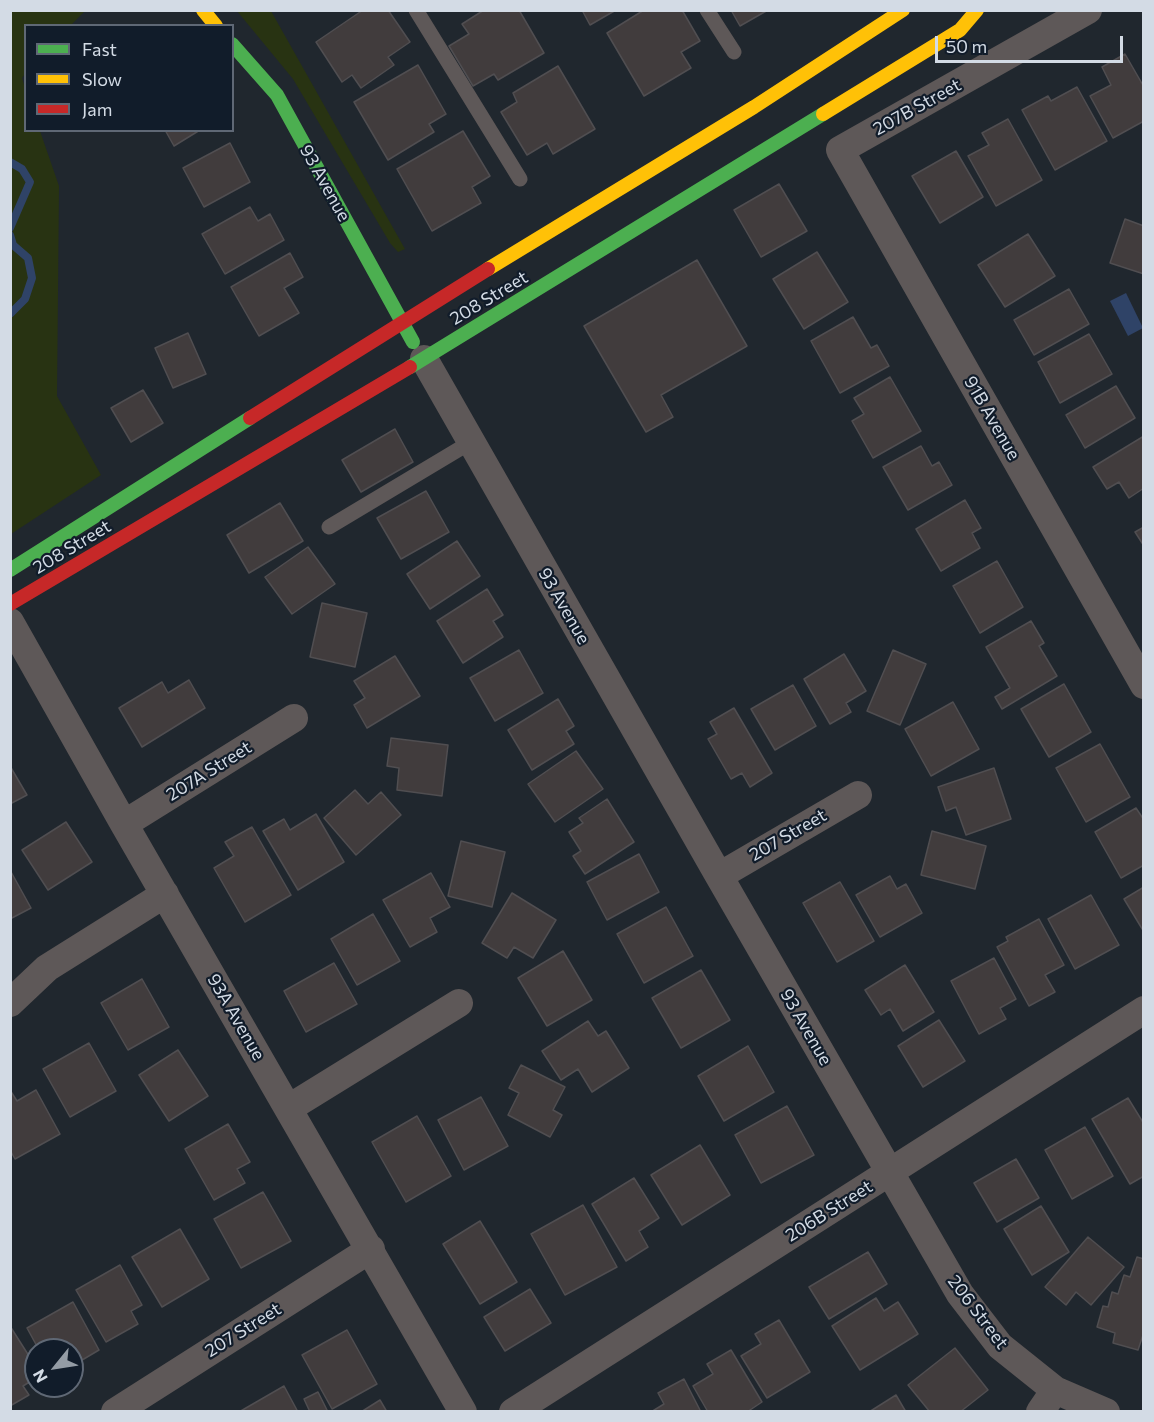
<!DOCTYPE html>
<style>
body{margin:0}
#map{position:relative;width:1154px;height:1422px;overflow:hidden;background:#20272e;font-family:Commissioner,sans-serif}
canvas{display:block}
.frame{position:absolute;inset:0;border:12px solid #d3dbe5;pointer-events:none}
.legend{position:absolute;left:24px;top:24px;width:210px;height:108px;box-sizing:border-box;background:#111c2a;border:2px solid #5f6875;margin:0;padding:8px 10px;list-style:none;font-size:18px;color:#d3dbe5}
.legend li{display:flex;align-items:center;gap:12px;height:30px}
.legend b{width:30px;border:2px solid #5f6875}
.north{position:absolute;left:24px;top:1338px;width:60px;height:60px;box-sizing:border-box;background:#111c2a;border:2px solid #5f6875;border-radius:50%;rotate:240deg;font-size:16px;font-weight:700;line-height:24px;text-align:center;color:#d3dbe5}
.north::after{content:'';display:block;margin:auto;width:21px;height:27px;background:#949ca5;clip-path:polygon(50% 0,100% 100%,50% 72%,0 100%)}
.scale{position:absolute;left:935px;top:36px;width:188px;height:27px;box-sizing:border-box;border:3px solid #d3dbe5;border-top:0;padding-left:8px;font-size:18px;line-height:21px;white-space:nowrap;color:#d3dbe5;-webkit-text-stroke:4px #111c2a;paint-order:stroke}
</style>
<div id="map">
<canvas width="1154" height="1422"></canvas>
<div class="frame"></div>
<ul class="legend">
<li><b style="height:8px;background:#4caf50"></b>Fast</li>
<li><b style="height:8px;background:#ffc107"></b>Slow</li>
<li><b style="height:8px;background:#c62828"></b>Jam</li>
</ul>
<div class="north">N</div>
<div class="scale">50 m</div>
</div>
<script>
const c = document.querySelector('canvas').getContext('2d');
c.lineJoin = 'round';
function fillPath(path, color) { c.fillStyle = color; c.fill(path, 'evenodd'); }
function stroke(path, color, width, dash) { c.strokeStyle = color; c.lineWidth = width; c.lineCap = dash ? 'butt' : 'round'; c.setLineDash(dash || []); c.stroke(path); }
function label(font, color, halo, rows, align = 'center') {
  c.font = font + ' Commissioner,sans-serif'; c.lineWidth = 4.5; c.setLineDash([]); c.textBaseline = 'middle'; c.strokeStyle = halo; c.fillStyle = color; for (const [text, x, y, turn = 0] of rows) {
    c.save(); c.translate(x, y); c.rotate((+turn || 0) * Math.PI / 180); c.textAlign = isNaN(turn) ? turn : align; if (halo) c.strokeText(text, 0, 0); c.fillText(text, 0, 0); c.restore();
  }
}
const green = new Path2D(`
 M11,10L85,11L71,25L26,26L25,74L22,78L25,88L26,130L40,131L59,186L57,396L101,475L11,534Z
 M237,11H271L405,249L398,252L390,243L293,79Z`);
const water = new Path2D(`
 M1126,293L1143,328L1128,336L1110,301Z`);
const stream = new Path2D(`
 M10,162L22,169L30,182L10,228
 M10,235L13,245L28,258L32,278L25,299L10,314`);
const building = new Path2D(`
 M363,10H388L410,42L388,57L394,65L361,88L352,75L342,82L316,42Z
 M484,10H519L544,53L498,80L494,74L473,86L449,46L469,34L462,24Z
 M582,10H616L590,25Z
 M644,10H682L700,41L681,52L691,68L644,96L607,33Z
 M731,10H768L740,26Z
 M1125,54L1144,87V121L1113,138L1090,96L1111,85L1102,67Z
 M418,65L446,114L429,124L434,132L388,160L354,102Z
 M558,66L595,129L553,154L547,143L527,155L501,112L517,102L513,93Z
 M1077,87L1107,141L1055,170L1022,110L1048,96L1051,101Z
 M1008,119L1042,180L996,206L968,156L989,145L982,133Z
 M165,130H200L174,146Z
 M463,131L490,176L472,187L481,203L432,231L397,169Z
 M230,143L250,182L204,207L183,168Z
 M956,151L983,197L940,223L912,176Z
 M779,184L807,231L761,257L734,210Z
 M250,207L258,221L270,214L284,240L225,274L202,234Z
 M1125,219L1144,226V274L1110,263Z
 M1028,234L1055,276L1005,307L978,265Z
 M817,252L848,302L804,329L773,279Z
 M290,253L303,277L284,288L299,313L259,336L231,287Z
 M697,260L747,346L661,395L673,417L646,432L584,326Z
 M1069,289L1089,324L1034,355L1014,320Z
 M853,317L871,348L877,345L889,366L840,393L811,341Z
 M188,333L206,374L173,388L155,348Z
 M1089,334L1112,374L1060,403L1038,362Z
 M890,377L921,431L873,458L852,421L864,414L854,398Z
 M1116,386L1135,418L1085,448L1066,415Z
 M143,390L163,423L131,442L111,408Z
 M395,429L413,462L361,492L342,460Z
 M1144,436V488L1129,498L1119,482L1107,489L1093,467Z
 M921,446L932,466L939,462L952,485L908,510L883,467Z
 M426,491L449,532L401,559L377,518Z
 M965,500L981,528L972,533L980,548L941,571L916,529Z
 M280,503L303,541L249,573L227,535Z
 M1144,527V546L1135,532Z
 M457,541L480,576L430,609L407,574Z
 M308,547L335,584L292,614L265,577Z
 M997,561L1023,607L980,633L953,586Z
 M487,589L503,615L493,621L503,637L463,663L437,621Z
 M322,603L367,613L355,667L310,657Z
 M1031,621L1044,643L1039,646L1057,676L1002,709L995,697L1010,688L986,647Z
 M519,650L543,693L495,721L470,678Z
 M893,650L926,664L900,725L867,711Z
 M844,654L866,691L846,703L851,712L830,724L804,679Z
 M395,656L420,696L367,728L354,705L365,698L354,681Z
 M189,680L205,708L142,747L119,708L162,682L168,693Z
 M1064,684L1091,732L1049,757L1021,709Z
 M793,685L816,726L775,750L751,709Z
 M558,699L574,726L566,731L574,744L532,770L508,730Z
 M953,702L979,749L931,776L905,729Z
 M734,708L772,773L750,787L742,773L731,779L708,739L717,734L710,722Z
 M391,738L448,745L442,796L397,790L399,768L387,766Z
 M1100,744L1130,797L1086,822L1056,768Z
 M576,751L603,789L555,822L528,784Z
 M10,766L27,795L10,804Z
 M994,768L1011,819L966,835L956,807L946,811L938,787Z
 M355,790L368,804L381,792L401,815L356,855L324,818Z
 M607,799L634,842L585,874L573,856L581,851L569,832L583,823L579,818Z
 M1136,808L1144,820V865L1121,878L1095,832Z
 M316,814L344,862L298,890L263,831L284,819L290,830Z
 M66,822L92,862L48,890L22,850Z
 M252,827L291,895L245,922L214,868L234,856L225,842Z
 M932,831L986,846L975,889L921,875Z
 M461,841L505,852L492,907L448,896Z
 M639,854L659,892L607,920L587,882Z
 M10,870L31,908L10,919Z
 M431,873L450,907L430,918L437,932L410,947L383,900Z
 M890,876L897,889L906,884L922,913L880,937L856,895Z
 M840,882L874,941L837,962L803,903Z
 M1144,887V932L1124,899Z
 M512,893L556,920L533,958L514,947L507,958L482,943Z
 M1091,895L1119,945L1075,969L1048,919Z
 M666,907L693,956L644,983L617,934Z
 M373,914L400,961L357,985L331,939Z
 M1039,919L1064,965L1045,975L1055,992L1029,1006L997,947L1008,941L1006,937Z
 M563,951L592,1000L547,1026L518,978Z
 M994,958L1016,999L1000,1008L1006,1019L979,1034L951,981Z
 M334,963L357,1004L306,1032L284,991Z
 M905,965L934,1012L903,1031L890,1009L881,1015L865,990Z
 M701,970L730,1020L681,1048L652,998Z
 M142,979L169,1027L128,1050L101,1003Z
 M939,1020L965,1061L923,1087L898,1046Z
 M588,1021L598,1036L606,1031L629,1068L592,1092L578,1069L561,1080L542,1051Z
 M89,1043L116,1091L70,1117L43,1069Z
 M748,1046L774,1092L724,1121L698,1076Z
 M178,1050L208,1096L169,1121L139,1075Z
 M521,1065L565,1087L553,1110L562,1115L550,1137L508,1115L519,1093L509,1088Z
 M10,1090L17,1101L36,1090L60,1134L15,1159L10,1150Z
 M481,1097L508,1146L464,1170L438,1120Z
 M1128,1098L1144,1124V1176L1130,1184L1092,1119Z
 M787,1106L814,1155L761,1183L735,1135Z
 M417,1116L451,1176L406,1202L372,1142Z
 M228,1124L250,1162L237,1169L245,1183L214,1200L185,1149Z
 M1085,1127L1113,1176L1072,1199L1045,1150Z
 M700,1145L730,1195L682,1225L651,1175Z
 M1016,1159L1039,1198L997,1222L974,1183Z
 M634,1178L659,1218L639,1231L648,1247L626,1261L592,1204Z
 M263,1192L291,1241L241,1268L214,1219Z
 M583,1205L617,1267L565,1295L531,1234Z
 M1041,1206L1069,1252L1032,1275L1004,1229Z
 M480,1221L517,1282L480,1304L443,1244Z
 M180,1229L209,1279L162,1307L132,1257Z
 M1088,1237L1124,1267L1091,1305L1076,1292L1066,1305L1045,1287Z
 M868,1252L887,1284L829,1319L809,1287Z
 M1137,1257L1144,1259V1332L1138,1350L1113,1343L1115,1333L1097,1327L1103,1306L1108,1307L1112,1292L1118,1294L1124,1275L1130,1277Z
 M120,1265L142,1305L131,1311L138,1324L106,1342L76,1290Z
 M530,1289L551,1323L505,1351L484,1317Z
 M876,1298L884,1311L898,1302L918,1334L860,1370L832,1326Z
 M73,1302L99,1350L72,1366V1350H39L27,1328Z
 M779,1320L810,1372L767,1398L741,1356L761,1344L755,1334Z
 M10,1326L36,1367V1378L23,1386L29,1395L10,1406Z
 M347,1330L377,1384L332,1409L302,1355Z
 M955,1348L988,1390L960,1412H930L908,1385Z
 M731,1350L762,1402L747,1412H708L693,1386L713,1374L707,1364Z
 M684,1379L701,1412H651L664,1404L658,1393Z
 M284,1386L298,1412H239Z
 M318,1392L328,1412H310L304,1399Z
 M896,1395L906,1412H869Z
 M380,1400L387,1412H361Z`);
const lane = new Path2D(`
 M416,10L520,179
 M707,10L734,52
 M329,527L471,442`);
const street = new Path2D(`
 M1088,10L840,150L1144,685
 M424,359L719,876L960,1294L1000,1346L1055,1390L1106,1412
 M10,622L124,824L463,1412
 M124,824L294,718
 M719,876L858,795
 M10,1003L47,968L165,894
 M289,1108L459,1003
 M115,1412L371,1249
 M513,1412L1144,1010
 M1040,1412L1055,1390`);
const fast = new Path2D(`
 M232,44L277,95L413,342
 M410,367L823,114
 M10,570L250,418`);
const slow = new Path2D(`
 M203,10L216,26
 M823,114L960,30L977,10
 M488,269L754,107L903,10`);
const jam = new Path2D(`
 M250,418L488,269
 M10,604L410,367`);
const streetNames = [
 ["207B Street",917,107,-29],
 ["93 Avenue",325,183,61],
 ["208 Street",489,298,-31],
 ["91B Avenue",992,418,60],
 ["208 Street",72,547,-31],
 ["93 Avenue",564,606,60],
 ["207A Street",209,771,-32],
 ["207 Street",788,835,-30],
 ["93A Avenue",236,1017,60],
 ["93 Avenue",806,1027,60],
 ["206B Street",829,1211,-32],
 ["206 Street",978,1312,53],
 ["207 Street",243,1330,-32]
];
fillPath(green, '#283312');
fillPath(water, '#2f4367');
stroke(stream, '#2f4367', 8);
fillPath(building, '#413c3d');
stroke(building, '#504e51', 1.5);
stroke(lane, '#5e5858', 15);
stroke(street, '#5e5858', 28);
stroke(fast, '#4caf50', 14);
stroke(slow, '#ffc107', 14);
stroke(jam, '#c62828', 14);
label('18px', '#d3dbe5', '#111c2a', streetNames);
</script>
